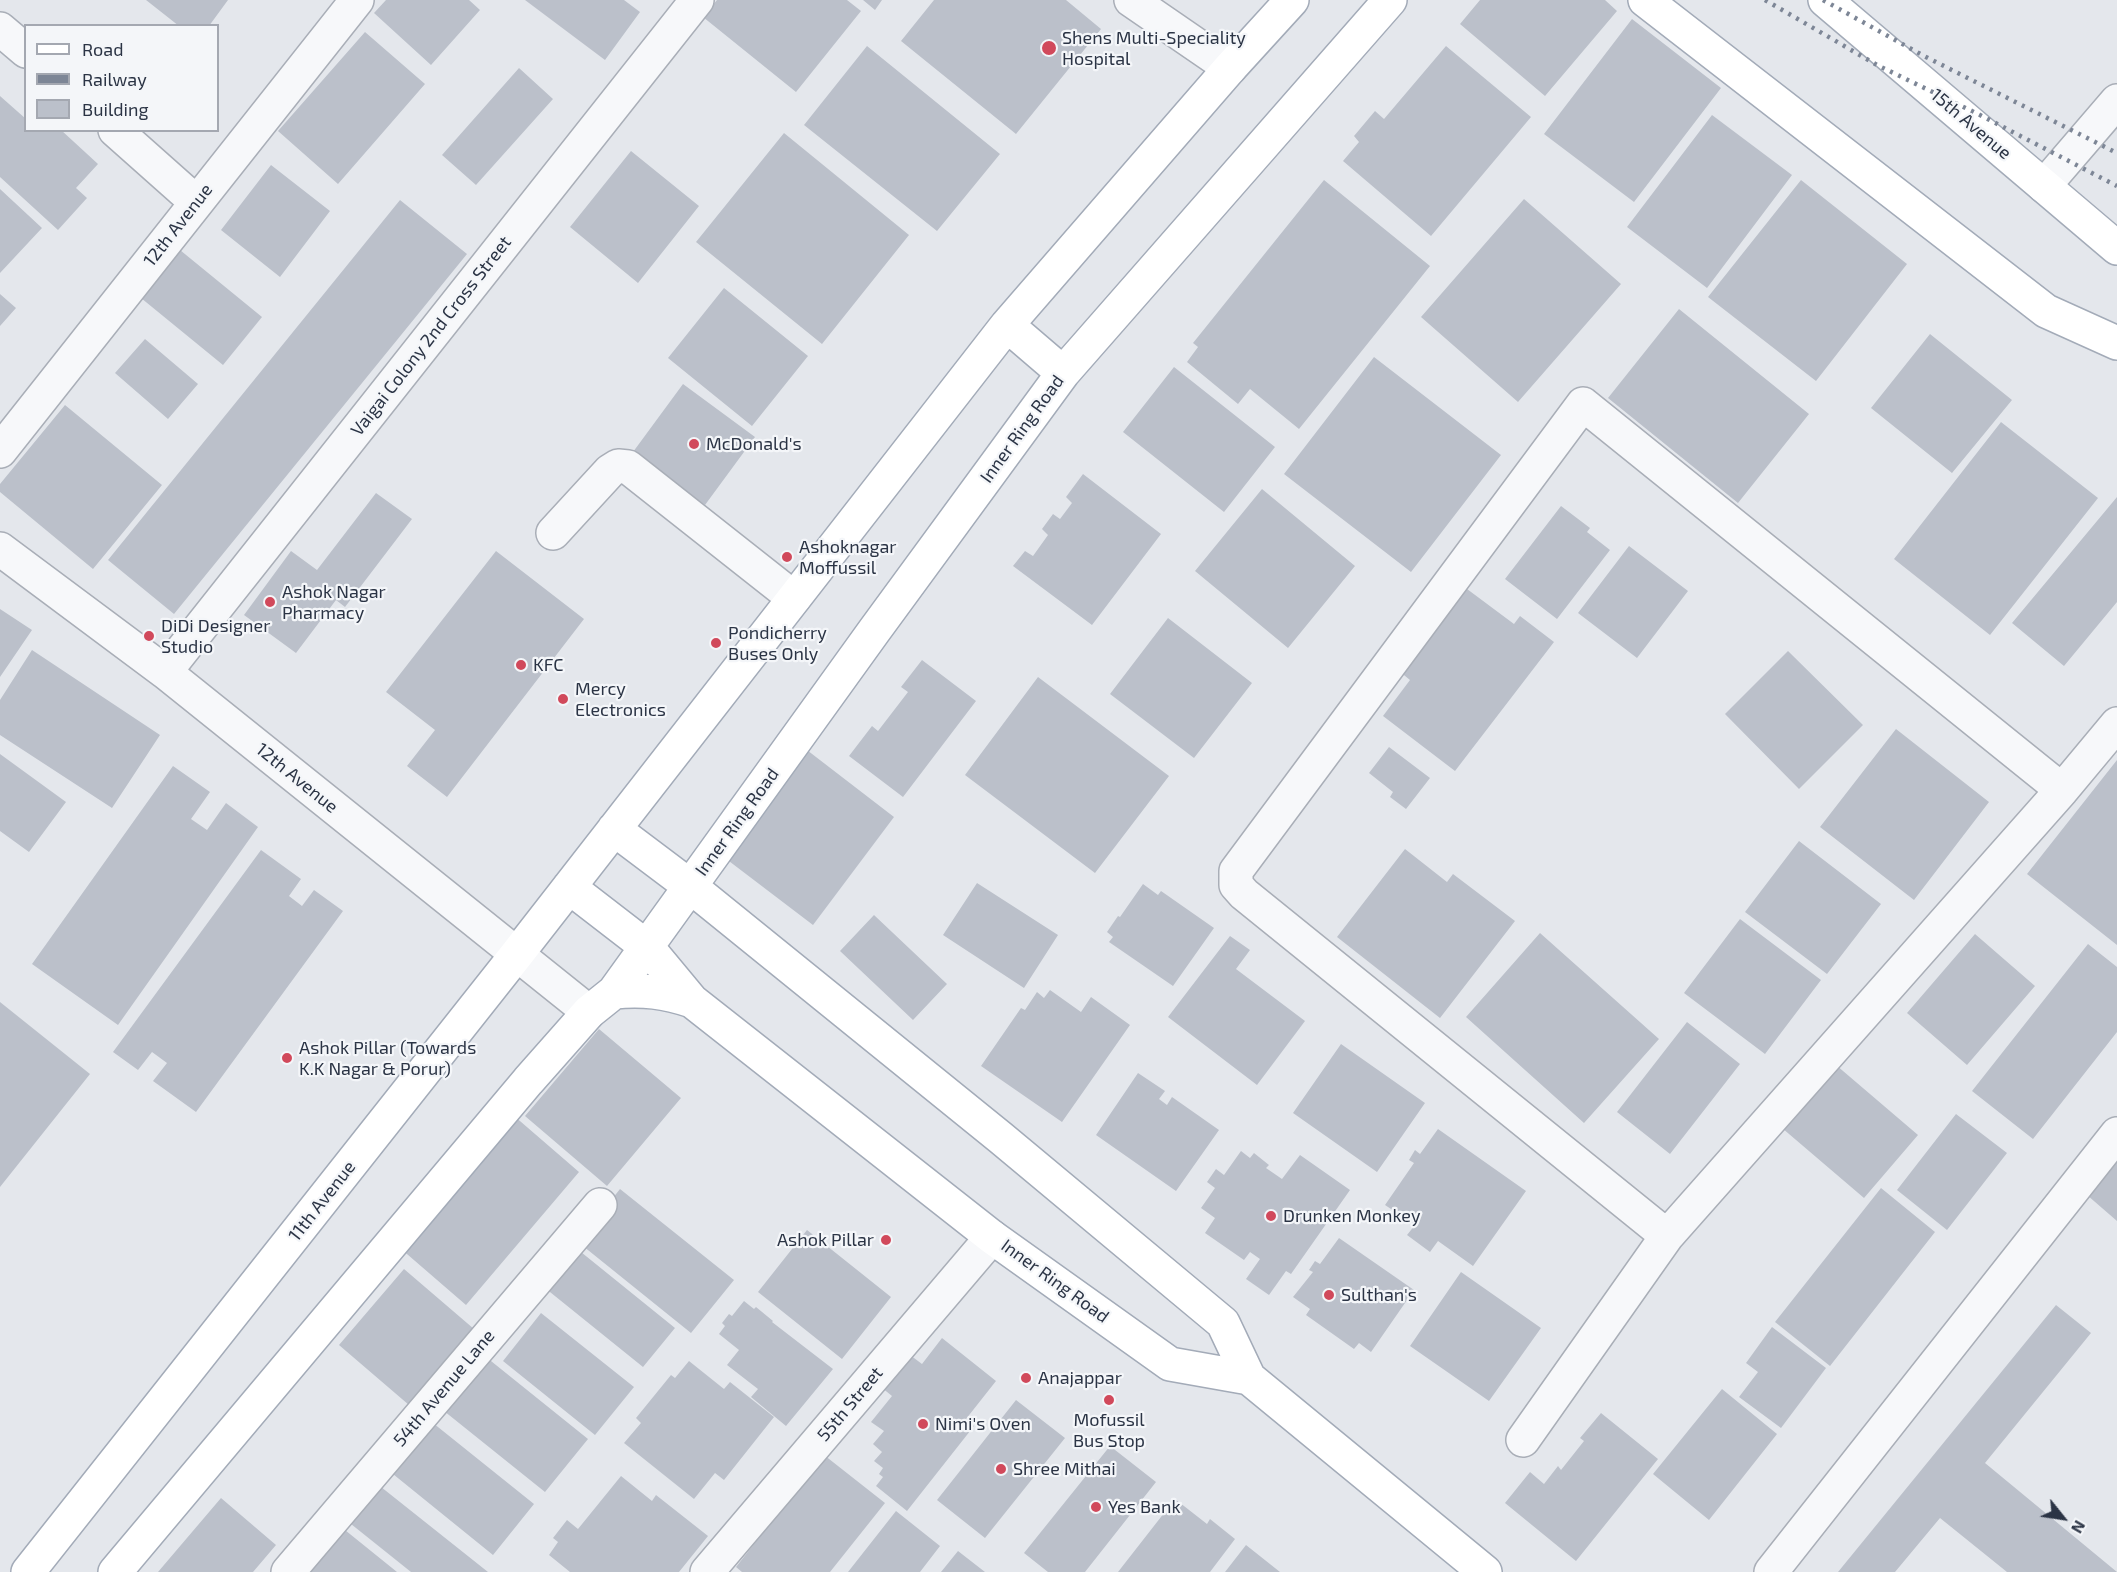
<!DOCTYPE html>
<style>
body{margin:0}
#map{position:relative;width:2117px;height:1572px;overflow:hidden;background:#e4e7ec;font-family:"Exo 2",sans-serif}
canvas{display:block}
.legend{position:absolute;left:24px;top:24px;width:195px;height:108px;box-sizing:border-box;background:#f4f6f9;border:2px solid #a4a8b1;margin:0;padding:8px 10px;list-style:none;font-size:18px;color:#2b3445}
.legend li{display:flex;align-items:center;gap:12px;height:30px}
.legend b{width:30px;border:2px solid #a4a8b1}
.north{position:absolute;left:2033px;top:1488px;width:60px;height:60px;-webkit-text-stroke:4px #f4f6f9;paint-order:stroke;rotate:120deg;font-size:16px;font-weight:700;line-height:24px;text-align:center;color:#2b3445}
.north::after{content:'';display:block;margin:auto;width:21px;height:27px;background:#2b3445;clip-path:polygon(50% 0,100% 100%,50% 72%,0 100%)}
</style>
<div id="map">
<canvas width="2117" height="1572"></canvas>
<ul class="legend">
<li><b style="height:8px;background:#fff"></b>Road</li>
<li><b style="height:8px;background:#7d8696"></b>Railway</li>
<li><b style="height:16px;background:#bbc0ca"></b>Building</li>
</ul>
<div class="north">N</div>
</div>
<script>
const c = document.querySelector('canvas').getContext('2d');
c.lineJoin = 'round';
function fillPath(path, color) { c.fillStyle = color; c.fill(path, 'evenodd'); }
function stroke(path, color, width, dash) { c.strokeStyle = color; c.lineWidth = width; c.lineCap = dash ? 'butt' : 'round'; c.setLineDash(dash || []); c.stroke(path); }
function label(font, color, halo, rows, align = 'center') {
  c.font = font + ' "Exo 2",sans-serif'; c.lineWidth = 4.5; c.setLineDash([]); c.textBaseline = 'middle'; c.strokeStyle = halo; c.fillStyle = color; for (const [text, x, y, turn = 0] of rows) {
    c.save(); c.translate(x, y); c.rotate((+turn || 0) * Math.PI / 180); c.textAlign = isNaN(turn) ? turn : align; if (halo) c.strokeText(text, 0, 0); c.fillText(text, 0, 0); c.restore();
  }
}
const building = new Path2D(`
 M146,0H228L209,26H179Z
 M386,0H469L480,10L431,65L374,13Z
 M525,0H624L640,12L605,60Z
 M717,0H847L861,11L796,92L703,17Z
 M863,0H882L875,10Z
 M934,0H1066L1101,29L1016,134L901,41Z
 M1480,0H1605L1617,11L1545,96L1460,24Z
 M1632,19L1721,88L1634,202L1544,134Z
 M365,32L425,84L338,184L278,131Z
 M867,46L1000,154L937,231L804,125Z
 M1446,46L1531,117L1431,236L1343,161L1359,142L1354,136L1375,111L1384,119Z
 M519,68L553,99L476,185L442,155Z
 M0,96L26,119V130H61L98,164L76,188L87,198L58,230L0,177Z
 M1712,115L1792,175L1707,288L1627,227Z
 M784,133L909,235L822,344L696,242Z
 M631,151L699,206L638,283L570,227Z
 M271,165L330,211L280,277L221,230Z
 M1324,180L1430,266L1299,429L1250,389L1238,404L1187,362L1198,347L1193,343Z
 M1801,180L1907,264L1816,381L1708,297Z
 M0,189L42,228L0,273Z
 M1524,199L1621,284L1518,402L1421,317Z
 M400,200L467,254L174,614L108,560Z
 M180,250L262,317L223,365L141,298Z
 M724,288L808,356L752,426L668,358Z
 M0,294L16,308L0,326Z
 M1679,309L1809,414L1738,503L1608,398Z
 M1930,334L2012,400L1952,473L1871,408Z
 M145,339L198,384L168,419L115,373Z
 M1374,357L1501,455L1411,572L1284,474Z
 M1174,367L1275,447L1224,512L1123,432Z
 M683,384L755,437L705,505L633,452Z
 M65,405L162,485L93,569L0,492V484Z
 M2001,422L2098,498L1990,635L1894,559Z
 M1083,474L1161,534L1092,625L1013,566L1025,551L1033,556L1048,535L1042,529L1053,514L1060,519L1072,503L1066,497Z
 M1262,489L1355,566L1288,648L1195,571Z
 M376,493L412,519L345,607L336,600L296,653L244,615L291,551L317,570Z
 M2117,497V602L2064,666L2012,623Z
 M1561,506L1590,528L1587,532L1610,550L1557,619L1505,579Z
 M1629,546L1688,591L1637,658L1578,613Z
 M496,551L584,619L447,797L407,766L435,730L386,692Z
 M1463,586L1514,624L1520,616L1554,642L1455,771L1383,716L1410,680L1399,671Z
 M0,609L32,630L0,677Z
 M1168,618L1252,683L1194,758L1110,694Z
 M32,650L160,735L112,808L0,735V700Z
 M1788,651L1863,725L1799,789L1725,714Z
 M922,660L976,701L903,797L849,756L872,726L878,731L908,692L901,687Z
 M1038,677L1169,776L1095,873L965,775Z
 M1896,729L1989,802L1914,900L1820,827Z
 M803,747L894,817L813,925L721,855Z
 M1389,747L1430,778L1406,809L1390,797L1393,792L1369,773Z
 M0,754L66,802L29,852L0,831Z
 M2117,760V945L2027,874Z
 M173,766L210,792L191,819L207,830L226,803L258,827L118,1025L32,964Z
 M1799,841L1881,904L1827,974L1745,912Z
 M1405,849L1447,882L1453,874L1515,921L1440,1018L1337,937Z
 M261,850L301,879L289,896L302,906L314,890L343,911L196,1112L153,1081L167,1063L152,1052L138,1070L113,1052Z
 M977,883L1058,935L1024,988L943,935Z
 M1143,884L1158,895L1161,891L1214,928L1173,986L1109,942L1113,937L1107,932L1118,916L1120,917Z
 M874,915L947,984L913,1020L840,951Z
 M1740,919L1821,980L1765,1054L1684,993Z
 M1540,933L1659,1039L1584,1123L1466,1017Z
 M1975,934L2035,986L1967,1065L1907,1013Z
 M1230,936L1250,950L1236,969L1305,1021L1257,1085L1168,1017Z
 M2088,944L2117,967V1032L2033,1139L1972,1091Z
 M1050,990L1081,1012L1091,997L1130,1025L1062,1122L981,1066L1021,1008L1025,1010L1037,992L1044,998Z
 M0,1002L90,1074L0,1187Z
 M1687,1022L1740,1064L1670,1154L1617,1112Z
 M599,1029L681,1098L607,1186L525,1116Z
 M1341,1044L1425,1103L1377,1172L1293,1113Z
 M1836,1065L1918,1135L1864,1198L1782,1128Z
 M1138,1073L1165,1091L1159,1099L1167,1105L1172,1097L1219,1130L1176,1191L1096,1135Z
 M1956,1114L2007,1153L1947,1230L1897,1190Z
 M513,1115L579,1172L466,1305L400,1248Z
 M1438,1129L1526,1191L1473,1266L1438,1241L1430,1252L1407,1235L1415,1225L1385,1205L1414,1163L1409,1160L1415,1150L1420,1154Z
 M1241,1151L1250,1158L1254,1153L1269,1165L1266,1168L1282,1179L1300,1155L1350,1190L1291,1274L1286,1271L1269,1295L1246,1279L1260,1259L1250,1252L1244,1260L1205,1233L1215,1218L1201,1208L1215,1188L1207,1182L1216,1169L1224,1175Z
 M2117,1158V1221L2087,1195Z
 M1881,1188L1935,1232L1830,1366L1775,1322Z
 M620,1189L734,1280L691,1333L578,1242Z
 M807,1230L891,1297L842,1359L758,1292Z
 M1339,1238L1414,1290L1371,1352L1359,1343L1354,1349L1306,1315L1310,1309L1293,1297L1313,1272L1309,1270L1315,1261L1320,1264Z
 M576,1248L675,1328L643,1367L545,1288Z
 M404,1269L481,1335L416,1411L339,1345Z
 M1461,1272L1541,1328L1489,1401L1410,1346Z
 M744,1301L754,1309L756,1307L773,1321L772,1322L833,1369L786,1426L751,1397L758,1389L727,1365L739,1350L719,1334L725,1326L722,1323L729,1314L732,1316Z
 M2056,1305L2091,1333L1985,1463L2117,1572H2007L1940,1518L1895,1572H1838Z
 M541,1313L634,1387L595,1435L503,1361Z
 M1772,1327L1826,1368L1781,1428L1739,1397L1758,1372L1746,1363Z
 M942,1338L996,1381L966,1419L974,1426L907,1511L876,1486L883,1477L879,1474L883,1468L874,1461L882,1452L873,1444L884,1431L871,1422L892,1396L876,1383L902,1349L922,1364Z
 M486,1357L588,1439L545,1492L444,1411Z
 M689,1361L724,1389L730,1382L774,1417L724,1480L715,1473L694,1499L624,1443L641,1423L636,1418L671,1375L675,1378Z
 M1722,1389L1777,1434L1709,1520L1653,1474Z
 M1016,1400L1065,1438L985,1538L937,1500Z
 M1601,1413L1658,1459L1576,1561L1505,1503L1530,1472L1544,1484L1558,1466L1561,1470L1584,1441L1580,1438Z
 M428,1419L534,1504L493,1555L388,1470Z
 M1110,1446L1156,1482L1085,1572H1048L1024,1553Z
 M824,1455L885,1503L830,1572H742L736,1567Z
 M621,1476L652,1501L656,1495L708,1536L679,1572H570L549,1555L558,1542L553,1538L567,1520L578,1529Z
 M371,1479L488,1572H411L341,1516Z
 M221,1498L276,1545L253,1572H158Z
 M1175,1499L1207,1524L1210,1519L1235,1539L1210,1572H1118Z
 M896,1511L940,1546L920,1572H848Z
 M340,1526L397,1572H303Z
 M1246,1545L1280,1572H1225Z
 M958,1551L985,1572H941Z`);
const minor = new Path2D(`
 M1131,0L1230,68
 M0,29L26,51
 M115,130L196,202
 M2044,186L2117,101
 M0,451L357,0
 M553,533L610,471L618,466L628,467L794,598
 M0,549L165,672L589,1012
 M165,672L697,0
 M1667,1236L1244,894L1236,885V871L1583,404L2062,790
 M1523,1440L1667,1236L2062,790L2117,724
 M288,1572L600,1205
 M707,1572L992,1237
 M1771,1572L2117,1134`);
const major = new Path2D(`
 M1645,0L2046,311L2117,343
 M1825,0L2117,248
 M1007,325L1063,373
 M614,829L691,887L1001,1138L1223,1323L1249,1378
 M569,887L648,948L692,1001L992,1237L1170,1364L1249,1378L1485,1572
 M614,992C643,989 665,992 692,1001
 M28,1572L517,954L1007,325L1230,68L1292,0
 M115,1572L528,1081L589,1012L614,992L874,631L1063,373L1390,0`);
const rail = new Path2D(`
 M1765,0L1877,65L1978,114L2117,186
 M1823,0L1924,56L2117,153`);
const markers = [
 [1049,48,8,"#d1495b"],
 [694,444,6,"#d1495b"],
 [787,557,6,"#d1495b"],
 [270,602,6,"#d1495b"],
 [149,636,6,"#d1495b"],
 [716,643,6,"#d1495b"],
 [521,665,6,"#d1495b"],
 [563,699,6,"#d1495b"],
 [287,1058,6,"#d1495b"],
 [1271,1216,6,"#d1495b"],
 [886,1240,6,"#d1495b"],
 [1329,1295,6,"#d1495b"],
 [1026,1378,6,"#d1495b"],
 [1109,1400,6,"#d1495b"],
 [923,1424,6,"#d1495b"],
 [1001,1469,6,"#d1495b"],
 [1096,1507,6,"#d1495b"]
];
const poiNames = [
 ["Shens Multi-Speciality",1062,38],
 ["Hospital",1062,59],
 ["McDonald's",706,444],
 ["Ashoknagar",799,547],
 ["Moffussil",799,568],
 ["Ashok Nagar",282,592],
 ["Pharmacy",282,613],
 ["DiDi Designer",161,626],
 ["Studio",161,647],
 ["Pondicherry",728,633],
 ["Buses Only",728,654],
 ["KFC",533,665],
 ["Mercy",575,689],
 ["Electronics",575,710],
 ["Ashok Pillar (Towards",299,1048],
 ["K.K Nagar & Porur)",299,1069],
 ["Drunken Monkey",1283,1216],
 ["Ashok Pillar",874,1240,"right"],
 ["Sulthan's",1341,1295],
 ["Anajappar",1038,1378],
 ["Mofussil",1109,1420,"center"],
 ["Bus Stop",1109,1441,"center"],
 ["Nimi's Oven",935,1424],
 ["Shree Mithai",1013,1469],
 ["Yes Bank",1108,1507]
];
const streetNames = [
 ["15th Avenue",1971,124,40],
 ["12th Avenue",178,225,-52],
 ["Vaigai Colony 2nd Cross Street",431,336,-52],
 ["Inner Ring Road",1022,429,-54],
 ["12th Avenue",297,778,39],
 ["Inner Ring Road",737,822,-54],
 ["11th Avenue",322,1201,-52],
 ["Inner Ring Road",1055,1281,36],
 ["54th Avenue Lane",444,1388,-50],
 ["55th Street",850,1404,-50]
];
fillPath(building, '#bbc0ca');
stroke(minor, '#a9aeb7', 36);
stroke(major, '#a3abb8', 36);
stroke(minor, '#f7f8fa', 33);
stroke(major, '#fff', 33);
stroke(rail, '#7d8696', 4.5, [3, 6]);
for (const [x, y, r, color] of markers) { const dot = new Path2D(); dot.arc(x, y, r, 0, 2 * Math.PI); c.fillStyle = color; c.fill(dot); stroke(dot, '#f4f6f9', 2); }
label('18px', '#2b3445', '#f4f6f9', poiNames, 'left');
label('18px', '#2b3445', '#f4f6f9', streetNames);
</script>
